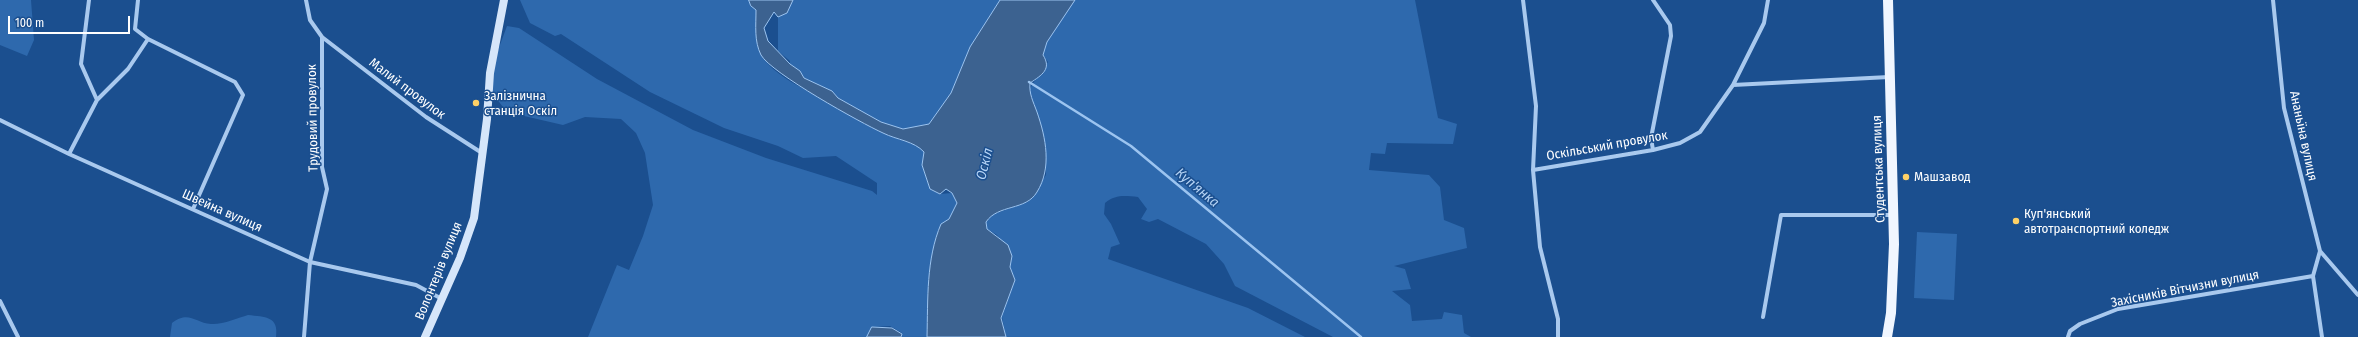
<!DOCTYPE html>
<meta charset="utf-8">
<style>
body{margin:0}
#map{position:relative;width:2358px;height:337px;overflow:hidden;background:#1b4f8f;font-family:"Fira Sans Condensed",sans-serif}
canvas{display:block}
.scale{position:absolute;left:8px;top:16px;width:122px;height:18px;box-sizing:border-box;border:2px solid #fff;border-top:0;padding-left:5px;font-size:12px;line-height:14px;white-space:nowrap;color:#fff;-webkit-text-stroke:3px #1b4f8f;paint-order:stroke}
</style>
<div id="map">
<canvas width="2358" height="337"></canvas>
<div class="scale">100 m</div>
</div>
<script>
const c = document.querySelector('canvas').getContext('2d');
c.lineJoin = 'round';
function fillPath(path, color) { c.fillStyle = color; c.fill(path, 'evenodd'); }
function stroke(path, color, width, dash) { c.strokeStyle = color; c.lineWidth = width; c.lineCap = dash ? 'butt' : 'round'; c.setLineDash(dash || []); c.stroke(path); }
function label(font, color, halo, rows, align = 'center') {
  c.font = font + ' "Fira Sans Condensed",sans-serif'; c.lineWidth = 3; c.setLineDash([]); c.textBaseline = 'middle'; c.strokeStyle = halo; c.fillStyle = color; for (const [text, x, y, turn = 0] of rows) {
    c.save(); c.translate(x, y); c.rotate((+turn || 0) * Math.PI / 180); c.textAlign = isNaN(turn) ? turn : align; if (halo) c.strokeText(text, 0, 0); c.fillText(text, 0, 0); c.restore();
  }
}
const green = new Path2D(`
 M0,0H31L34,40L27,56L0,45Z
 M520,0H749L751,6L758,12C757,27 753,42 762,56C775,77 806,89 826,101C854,118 881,135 913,144L928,124L903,129L881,122L838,98L832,91L804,78L800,71L790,64V61L778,51V17L788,11L792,0H1000L970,47L951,93L929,124L922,165L930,189L940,194L952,193L957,203L949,220L941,224C926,259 928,299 927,337H901L902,333L890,326L872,327L867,337H588L617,265L629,270L643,236L653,205L645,153L636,133L621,119L585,117L563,125L507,112L488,88L494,61L507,26L519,28L597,79L693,130L766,158L872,191L877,195V183L836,156L803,158L778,146L724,128L650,92L561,34L555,36L530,23Z
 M1074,0H1415L1438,118L1457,124L1453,144L1387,143L1385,154L1371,153L1369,170L1429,175L1440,187L1444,220L1464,228L1467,248L1394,266L1405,269L1411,289L1392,291L1410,305L1412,321L1442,319L1444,312L1462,315L1464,333L1471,337H1333L1235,286L1224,264L1206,244L1158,219L1149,222L1141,219L1147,209L1138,197C1125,196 1116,194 1105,203L1104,214L1111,224L1120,244L1111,247L1108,259L1248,308L1305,337H1006L1002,317L1015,280L1010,267L1012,256L997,235L987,229L986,222L991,215L1028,202L1046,175V150L1038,115L1028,93C1033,81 1041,74 1048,62L1043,55L1047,42Z
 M1917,232L1957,234L1954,300L1914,298Z
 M248,315C265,317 279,316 276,337H170L172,323C189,310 195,323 211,324C222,325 238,318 248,315Z`);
const water = new Path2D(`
 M749,0H793L787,13L778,17L774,12L764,28L768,41L790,64L800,71L804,78L832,91L838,98L881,122L903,129L929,124L951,93L970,47L1000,0H1075L1047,42L1043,55C1052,69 1042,75 1030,83C1029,94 1033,101 1037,112C1046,138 1052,168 1037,192C1026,211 998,204 986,222L987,229L1008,245L1012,256L1010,267L1015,280L1001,318L1006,337H927C928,299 926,259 941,224L949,219L957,203L952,193L946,189L940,194L930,189L922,165L924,152C914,141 897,140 883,133C861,123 771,73 761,55C754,41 756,26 756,10L751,6Z
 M872,327L892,328L902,334L901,337H867Z`);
const stream = new Path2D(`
 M1029,82L1131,146L1361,337`);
const street = new Path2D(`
 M89,0L81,64L97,100
 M138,0L135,29L148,39L235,82L243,95L193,209
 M1523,0L1536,106L1533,170L1540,247L1558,319V337
 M2273,0L2284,108L2320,251L2313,276L2322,337
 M322,37L426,117L482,153
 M1733,85L1889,77
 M0,120L69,154L310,262L416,285L442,299
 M1653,150L1651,138L1671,36L1670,25L1653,0
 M69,154L97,100L128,69L148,39
 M1533,170L1653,150L1680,143L1700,132L1733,85L1764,23L1768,0
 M2320,251L2358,295
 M0,301L18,337
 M1763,317L1781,215H1893
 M304,337L310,262L327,189L322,167V37L310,20L306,0
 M2068,337L2070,331L2080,324L2118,309L2313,276`);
const secondary = new Path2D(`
 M425,337L460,258L474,218L487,119L490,73L504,0`);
const primary = new Path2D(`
 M1887,337L1891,313L1894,244L1888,0`);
const markers = [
 [476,103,4,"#ffd166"],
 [1906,177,4,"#ffd166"],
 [2016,221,4,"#ffd166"]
];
const streetNames = [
 ["Малий провулок",407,89,37],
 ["Трудовий провулок",313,118,-91],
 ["Ананьїна вулиця",2303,136,78],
 ["Оскільський провулок",1607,146,-10],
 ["Студентська вулиця",1879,169,-92],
 ["Швейна вулиця",222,211,24],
 ["Волонтерів вулиця",439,271,-68],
 ["Захісників Вітчизни вулиця",2185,289,-11]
];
const poiNames = [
 ["Залізнична",484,96],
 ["станція Оскіл",484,111],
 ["Машзавод",1914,177],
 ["Куп'янський",2024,214],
 ["автотранспортний коледж",2024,229]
];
const waterNames = [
 ["Оскіл",985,164,-76],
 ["Куп'янка",1197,188,40]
];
fillPath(green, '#2e69ad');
fillPath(water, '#3c6290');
stroke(water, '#9cc4f0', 1);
stroke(stream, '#9cc4f0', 2.5);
stroke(street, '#a9c9ee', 4);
stroke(secondary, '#d6e6fa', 8);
stroke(primary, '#f0f6ff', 10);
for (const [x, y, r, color] of markers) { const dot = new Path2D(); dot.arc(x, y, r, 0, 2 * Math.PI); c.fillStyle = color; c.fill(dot); stroke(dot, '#1b4f8f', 1.5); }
label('13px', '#fff', '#1b4f8f', streetNames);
label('13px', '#fff', '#1b4f8f', poiNames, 'left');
label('italic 14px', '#b5d3f5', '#1b4f8f', waterNames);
</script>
